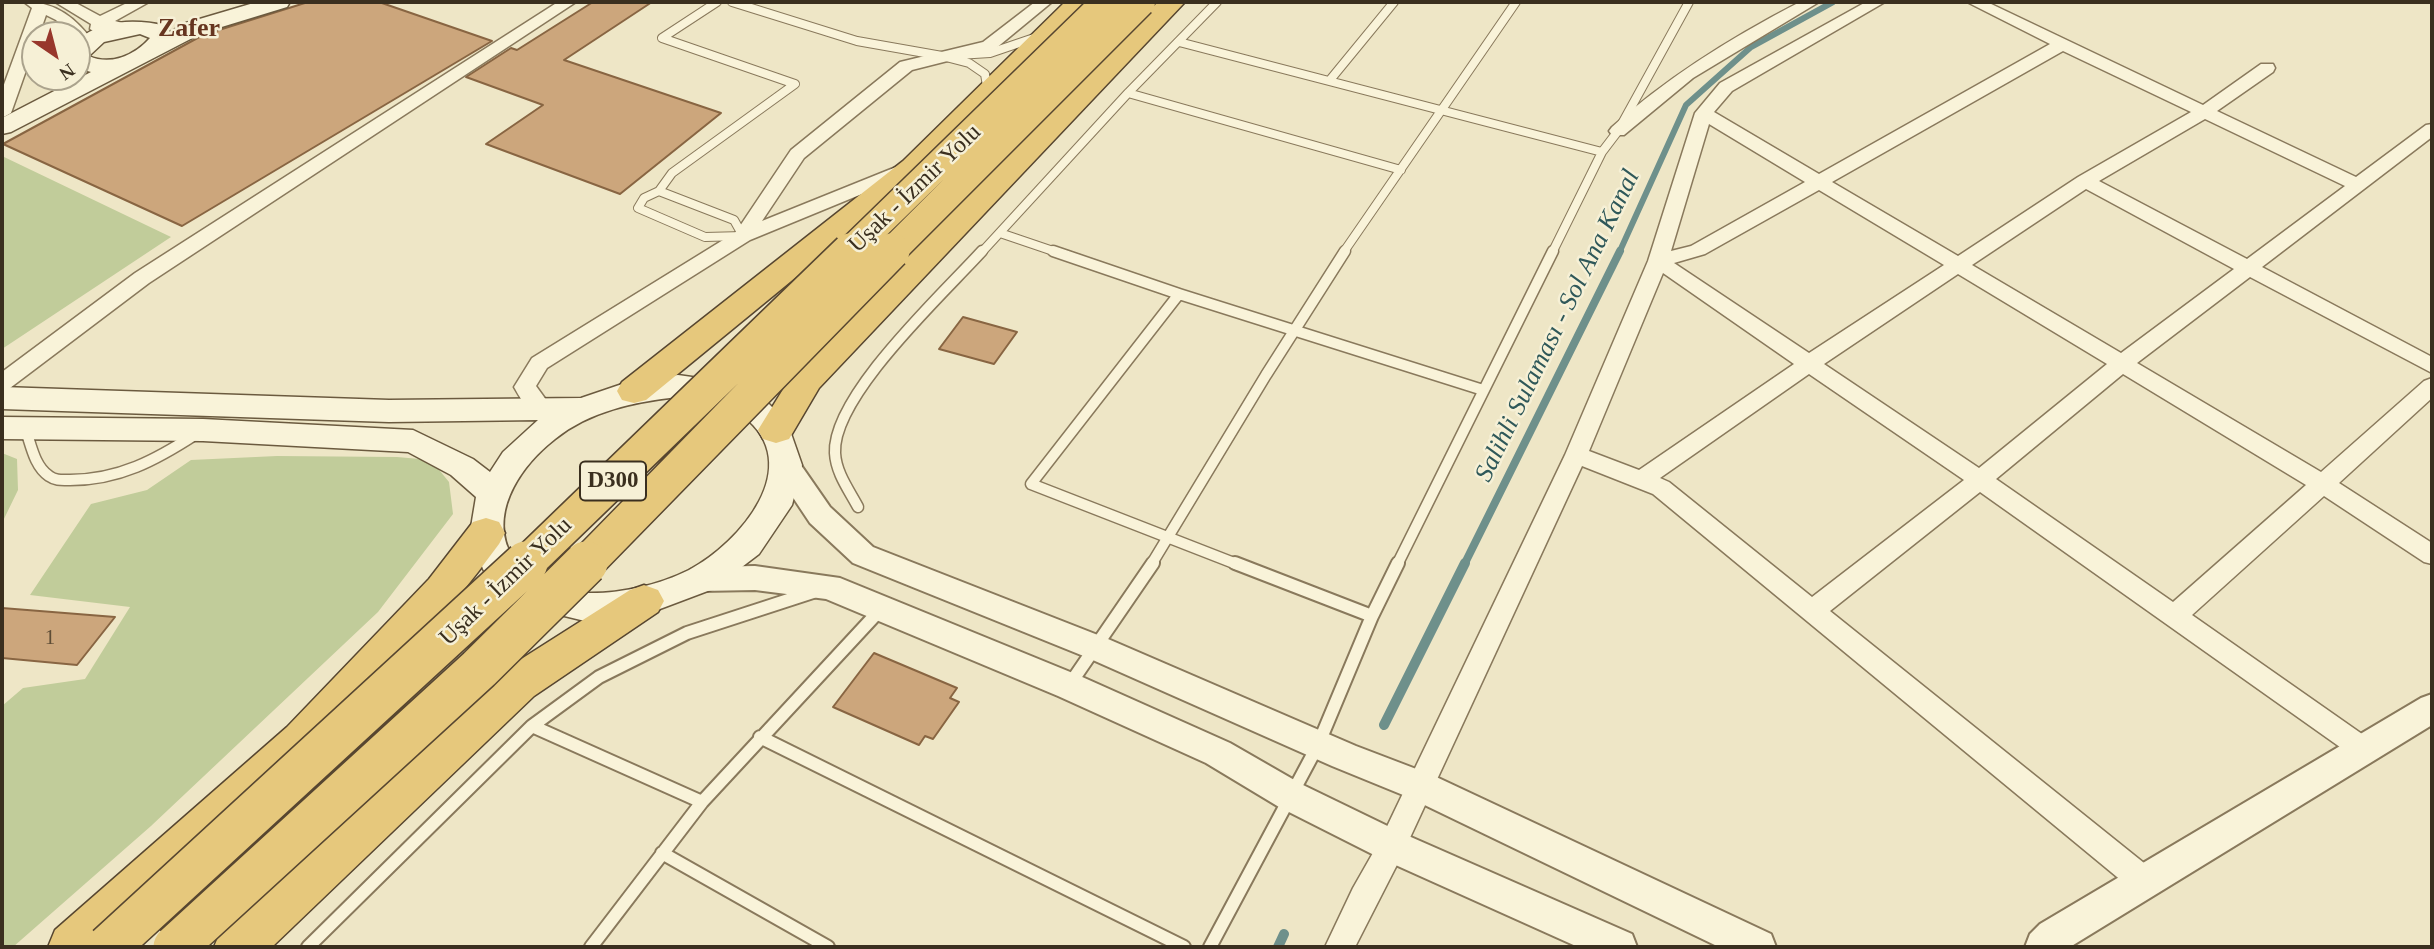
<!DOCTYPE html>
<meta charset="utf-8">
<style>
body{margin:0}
#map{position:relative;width:2434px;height:949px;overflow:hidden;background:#eee6c6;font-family:Georgia,serif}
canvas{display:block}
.frame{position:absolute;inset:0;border:4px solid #3a2f1f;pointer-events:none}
.north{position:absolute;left:21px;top:21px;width:70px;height:70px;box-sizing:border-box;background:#f6f0d6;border:2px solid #aba38d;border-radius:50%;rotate:145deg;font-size:19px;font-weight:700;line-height:28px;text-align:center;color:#3a2f1f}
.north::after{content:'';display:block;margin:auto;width:24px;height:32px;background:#98372c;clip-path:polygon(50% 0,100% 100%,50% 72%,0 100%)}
</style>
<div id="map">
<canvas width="2434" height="949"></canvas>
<div class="frame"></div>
<div class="north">N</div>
</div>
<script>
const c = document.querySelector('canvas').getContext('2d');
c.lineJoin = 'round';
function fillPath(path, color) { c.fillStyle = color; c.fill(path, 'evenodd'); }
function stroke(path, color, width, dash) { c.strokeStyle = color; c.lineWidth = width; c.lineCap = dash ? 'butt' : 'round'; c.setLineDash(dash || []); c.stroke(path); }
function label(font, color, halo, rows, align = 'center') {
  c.font = font + ' Georgia,serif'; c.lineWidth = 5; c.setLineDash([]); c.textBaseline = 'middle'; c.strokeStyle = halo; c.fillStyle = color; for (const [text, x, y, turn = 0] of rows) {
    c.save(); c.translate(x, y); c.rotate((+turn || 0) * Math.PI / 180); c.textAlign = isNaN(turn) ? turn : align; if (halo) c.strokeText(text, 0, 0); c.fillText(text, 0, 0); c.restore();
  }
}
const green = new Path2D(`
 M2,156L171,237L2,349Z
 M2,453L17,459L18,490L2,523Z
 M277,456L397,457L431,460L449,482L453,514L378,612L151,826L13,947H2V706L23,688L85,679L130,607L30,595L91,504L147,490L191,460Z`);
const streamFar2 = new Path2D(`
 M1619,253L1686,105L1751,47L1833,2`);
const streamFar1 = new Path2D(`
 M1464,565L1620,251`);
const stream = new Path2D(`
 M1384,725L1465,563
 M1278,947L1284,934`);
const building = new Path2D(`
 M308,2H379L492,41L182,226L3,144L203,35Z
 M593,2H652L564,60L721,113L620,194L486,144L543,105L466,77L511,48L517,50Z
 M963,317L1017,332L994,364L939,349Z
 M2,608L115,617L77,665L2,658Z
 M874,653L957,688L950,698L959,702L933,739L925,736L919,745L833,707Z`);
const serviceFar2 = new Path2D(`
 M732,2L857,41L942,56
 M1179,42L1602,152
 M1330,80L1394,2
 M988,92L985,74L969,63L942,56L990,53L1034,38
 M1128,93L1401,170
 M659,191L734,220L743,236L705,237L638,208L644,198Z
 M659,191L672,173L795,84L662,38L717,2
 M1000,233L1059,253
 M981,253L1128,93L1217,2
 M1343,253L1516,2
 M1552,253L1602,152L1618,131L1689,2`);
const serviceFar1 = new Path2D(`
 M1053,251L1179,294L1483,390
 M1179,294L1031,484L1239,565
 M25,428C31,444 34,466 49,476C56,481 62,480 70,480C119,480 156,460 196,434
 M858,507C849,490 836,473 835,453C832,396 944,293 982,251
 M1151,565L1266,375L1345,251
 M1397,565L1553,251`);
const service = new Path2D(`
 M1235,563L1372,616
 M1070,684L1153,563
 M532,726L599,677L687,633L813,592
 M760,737L1184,947
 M662,853L828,947
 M308,947L532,726L702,802
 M591,947L702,802L880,610
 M1210,947L1318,745L1372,616L1398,563`);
const minor = new Path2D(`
 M24,2C56,1 77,19 95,44L93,47H81L77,43V35H70L56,20L46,15L39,35H35V45L11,113L2,118V90L32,8Z
 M55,2H74L100,16L129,2H149L115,21L130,25L132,28L130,31L124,33L106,28L98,34L90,29L91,24Z
 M558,2H576L149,283L10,388L2,391V372L135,273Z
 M1035,2H1052L995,49L912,70L804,158L762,221L901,165H913L916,169L913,173L750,240L547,368L536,386L552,408L549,414C531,419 522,401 514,387L532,358L736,232L791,150L900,62L983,42Z
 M1800,2H1819L1693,78L1624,135H1612L1609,131L1612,127C1669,76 1732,37 1800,2Z
 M1866,2H1885L1732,91L1714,112L1819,174L2050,44L1967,2H1987L2203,105L2261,64H2273L2275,68L2273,72L2217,111L2356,177L2426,125L2432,124V137L2262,267L2432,357V373L2250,277L2137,363L2321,472L2424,381L2432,378V398L2339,483L2432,543V564L2424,562L2324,496L2192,615L2372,741L2376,749L2372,757L2363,761L2354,757L1980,492L1830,611L2154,871L2158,881L2154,891L2144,895L2134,891L1653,494L1582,466L1402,855L1355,947H1325L1353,888L1382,837L1565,455L1648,261L1695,113L1720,83ZM2063,51L2191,112L2078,177L1958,256L1832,182ZM2205,119L2345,186L2247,259L2099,181ZM1709,124L1805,182L1691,246L1671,251ZM2086,189L2234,269L2121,353L1972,265ZM1819,190L1944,265L1809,353L1674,263L1705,254ZM1663,273L1794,364L1639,470L1589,451ZM1958,274L2107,364L1979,468L1824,364ZM1809,374L1964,480L1812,597L1669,482L1660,478ZM2123,374L2306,485L2173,602L1996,479Z`);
const tertiary = new Path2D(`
 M786,455L796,458L830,507L873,547L1108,639L1356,746L1432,775L1771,934L1776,947H1719L1408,797L1332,766L1086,657L853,563L810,523L776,472L772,465L776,458Z
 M755,566L840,578L1080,676L1230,743L1303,785L1404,834L1632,934L1637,947H1578L1380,858L1279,807L1206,763L1058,696L826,599L755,590L701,591L690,588L686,579L690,570L701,567Z
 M2432,694V725L2070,947H2025L2030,934L2040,924L2421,698Z`);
const secondary = new Path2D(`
 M257,2H290L287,7L202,33L11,132L2,134V118L91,72L77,68V41C100,19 137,19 166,26L170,32L186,23ZM140,34L150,38C135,55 111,66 89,56L104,42Z
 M678,375L720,381L764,399L787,422L802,465L792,505L759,554L713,589L644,615L585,621L523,606L488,578L483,569L470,533L476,497L451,475L408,452L203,441L2,439V417L203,419L413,430L473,459L490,472L503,452L538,420L389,422L2,409V387L389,400L581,398L634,380ZM678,397C700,400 725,401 743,416C807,465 740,543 689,570C659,585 620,594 586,593C568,592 546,586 532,575C527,571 520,567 515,562C512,558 510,553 508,548C492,507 523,464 555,439C590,411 634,402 678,397Z`);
const trunk = new Path2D(`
 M1065,2H1092L923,173L646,400L634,403L622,400L617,391L622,382L903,161Z
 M1158,2H1185L819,388L789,439L776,443L763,439L758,430L795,370Z
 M486,518L499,522L505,533L499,544C388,696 245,820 107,947H48L55,930L287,727L429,579L473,522Z
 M644,585L658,590L664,601L658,612L534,696L272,947H214L221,930L504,670L630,590Z`);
const trunkBridgeFar2 = new Path2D(`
 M848,253L1106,2
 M890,253L1141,2`);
const trunkBridgeFar1 = new Path2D(`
 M525,565L850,251
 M585,565L892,251`);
const trunkBridge = new Path2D(`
 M108,947L526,563
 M175,947L479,669L586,563`);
const numberNames = [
 ["1",50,638]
];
const shields = [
 [613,481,66]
];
const shieldNames = [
 ["D300",613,481]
];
const streetNames = [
 ["Uşak - İzmir Yolu",915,189,-44],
 ["Uşak - İzmir Yolu",506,582,-44]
];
const farDistrictnames = [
 ["Zafer",189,29]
];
const waterNames = [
 ["Salihli Sulaması - Sol Ana Kanal",1558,326,-64]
];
fillPath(green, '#c1cc9a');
stroke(streamFar2, '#6e908b', 6);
stroke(streamFar1, '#6e908b', 8);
stroke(stream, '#6e908b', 10);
fillPath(building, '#cca67c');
stroke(building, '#886542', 2);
stroke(serviceFar2, '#89795c', 10);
stroke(serviceFar1, '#89795c', 13);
stroke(service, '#89795c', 16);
stroke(minor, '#89795c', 3);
stroke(tertiary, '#89795c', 4);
stroke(secondary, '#6b5a3f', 3);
stroke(trunk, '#574630', 3);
stroke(serviceFar2, '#f9f3d9', 8);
stroke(serviceFar1, '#f9f3d9', 10);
stroke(service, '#f9f3d9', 12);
fillPath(minor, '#f9f3d9');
fillPath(tertiary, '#f9f3d9');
fillPath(secondary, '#f9f3d9');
fillPath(trunk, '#e6c87c');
stroke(trunkBridgeFar2, '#574630', 31, []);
stroke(trunkBridgeFar1, '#574630', 38, []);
stroke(trunkBridge, '#574630', 46, []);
stroke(trunkBridgeFar2, '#e6c87c', 28);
stroke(trunkBridgeFar1, '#e6c87c', 35);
stroke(trunkBridge, '#e6c87c', 43);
label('21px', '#5e4d36', null, numberNames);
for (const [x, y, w] of shields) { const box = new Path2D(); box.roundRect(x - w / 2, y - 19.5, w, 39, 5); c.fillStyle = '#f6f0d6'; c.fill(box); stroke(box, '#3a2f1f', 2); }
label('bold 23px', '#3a2f1f', null, shieldNames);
label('24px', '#3a2f1f', '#f6f0d6', streetNames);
label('bold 26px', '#66351f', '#f6f0d6', farDistrictnames);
label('italic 26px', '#2f5859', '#f6f0d6', waterNames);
</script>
